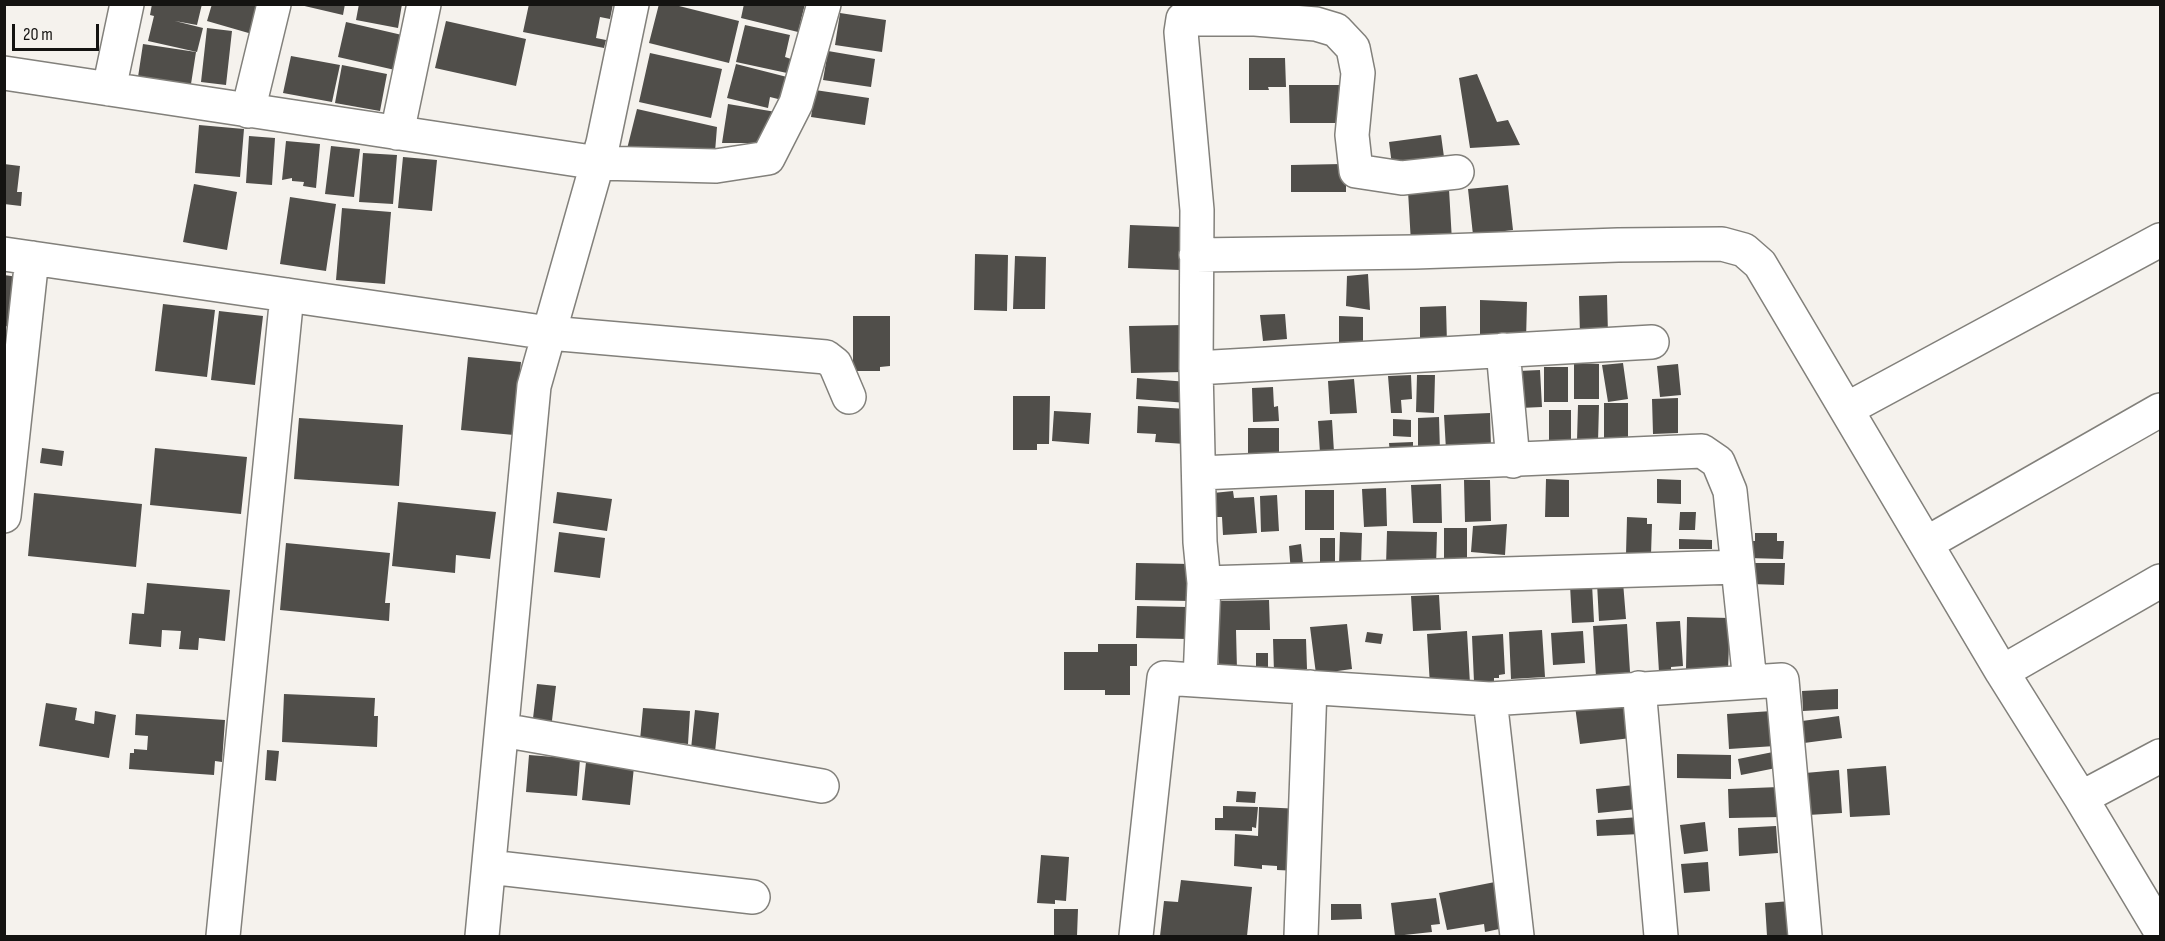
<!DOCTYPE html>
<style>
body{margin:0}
#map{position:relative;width:2165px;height:941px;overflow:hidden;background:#f5f2ed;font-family:"Sofia Sans Condensed",sans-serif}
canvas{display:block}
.frame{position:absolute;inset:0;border:6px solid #141311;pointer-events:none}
.scale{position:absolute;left:12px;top:24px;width:87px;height:27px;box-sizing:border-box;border:3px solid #141311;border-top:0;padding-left:8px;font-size:18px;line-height:21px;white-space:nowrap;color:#141311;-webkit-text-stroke:4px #f5f2ed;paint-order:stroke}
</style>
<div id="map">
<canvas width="2165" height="941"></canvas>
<div class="frame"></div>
<div class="scale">20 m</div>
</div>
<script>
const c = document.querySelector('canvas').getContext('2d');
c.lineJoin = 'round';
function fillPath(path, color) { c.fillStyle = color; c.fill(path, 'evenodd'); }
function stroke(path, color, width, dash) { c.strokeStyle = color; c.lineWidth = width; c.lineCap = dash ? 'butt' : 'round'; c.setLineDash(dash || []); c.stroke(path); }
const building = new Path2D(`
 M152,4H202L197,25L175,21L203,28L197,52L148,41L154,16L150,15Z
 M212,4H261L252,34L207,21Z
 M296,4H345L343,15Z
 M359,4H402L398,28L356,20Z
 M529,4H613L610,19L600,17L596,38L606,40L604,48L523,32Z
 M659,4H671L739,21L729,63L649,43Z
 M744,4H805L798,32L741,18Z
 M840,13L886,20L882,52L835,45Z
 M446,21L526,39L516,86L435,68Z
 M346,22L402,35L395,70L338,57Z
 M745,25L790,35L785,57L791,59L787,73L736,62Z
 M207,28L232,31L226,85L201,82Z
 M143,44L196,52L191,84L138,77Z
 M828,51L875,59L871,87L823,80Z
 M650,53L722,69L711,118L639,102Z
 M291,56L340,65L332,102L283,93Z
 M1249,58H1285L1286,87H1268L1269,90H1249Z
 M736,64L787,77L782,100L770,97L768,108L727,98Z
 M342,65L387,74L380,111L335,103Z
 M1477,74L1497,122L1508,120L1520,145L1470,148L1459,78Z
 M1289,85H1340V112L1345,123H1290Z
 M815,90L869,98L865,125L811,117Z
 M728,104L776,112L770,143H722Z
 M637,109L717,127L715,152L626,153Z
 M199,125L244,129L240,177L195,173Z
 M1441,135L1444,157L1392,165L1389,142Z
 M249,136L275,138L272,185L246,183Z
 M286,141L320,144L316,188L303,186L304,182L292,181V178L282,180Z
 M331,146L360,149L354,197L325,194Z
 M363,153L397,155L393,204L359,202Z
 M403,157L437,160L432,211L398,208Z
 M4,164L20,166L17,192H22L21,206L4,204Z
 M1342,164L1346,179V192H1291V165Z
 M194,184L237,192L227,250L183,242Z
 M1508,185L1513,230L1473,235L1468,189Z
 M1449,189L1452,241L1411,243L1408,191Z
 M290,197L336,204L326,271L280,264Z
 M342,208L391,212L385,284L336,280Z
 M1130,225L1182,227L1180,270L1128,268Z
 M975,254L1008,255L1007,311L974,310Z
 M1015,256L1046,257L1045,309H1013Z
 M1368,274L1370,310L1346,306L1347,276Z
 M4,275L18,277L14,327L4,326Z
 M1607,295L1608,335L1580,336L1579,296Z
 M1480,300L1527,302L1526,340L1480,338Z
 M163,304L215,310L207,377L155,371Z
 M1446,306L1447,344H1420V307Z
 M219,311L263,316L255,385L211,380Z
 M1285,314L1287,339L1263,341L1260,315Z
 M853,316H890V366L880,367V371H853Z
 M1339,316L1363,317V347L1339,346Z
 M1184,325L1185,372L1131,373L1129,326Z
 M468,357L521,362L514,435L461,430Z
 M1574,363L1599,364V399H1574Z
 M1623,363L1628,399L1608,402L1602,365Z
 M1678,364L1681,395L1660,397L1657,366Z
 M1544,367H1568V402H1544Z
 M1540,370L1542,407L1520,408L1519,371Z
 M1411,375L1412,399L1401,400L1402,413H1391L1388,376Z
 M1417,375H1435L1434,413L1416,412Z
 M1137,378L1188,382L1187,403L1136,399Z
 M1354,379L1357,413L1330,414L1328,381Z
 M1273,387L1274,407L1278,406L1279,421L1253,422L1252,388Z
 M1013,396H1050L1049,444H1037V450H1013Z
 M1678,398V433L1653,434L1652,399Z
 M1604,403H1628V441H1604Z
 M1578,405H1599L1598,442L1577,441Z
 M1138,406L1187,409L1185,444L1155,442L1156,434L1137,433Z
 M1549,410H1571V445H1549Z
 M1054,411L1091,413L1089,444L1052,441Z
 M1490,413L1491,448L1446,450L1444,415Z
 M1439,417L1440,452L1418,453V418Z
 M299,418L403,425L399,486L294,479Z
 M1393,419L1411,420V437L1393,436Z
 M1332,420L1334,452L1320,453L1318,421Z
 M1248,428H1279V456H1248Z
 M1413,442V452L1390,454L1389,443Z
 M42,448L64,451L62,466L40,463Z
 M155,448L247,457L241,514L150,505Z
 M1546,479L1569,480V517H1545Z
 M1657,479L1681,480V504L1657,503Z
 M1464,480H1490L1491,521L1465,522Z
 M1441,484L1442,523H1413L1411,485Z
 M1386,488L1387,526L1364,527L1362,489Z
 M1305,490H1334V530H1305Z
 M1233,491L1234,498L1254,497L1257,533L1223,535L1222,517H1214L1213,493Z
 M557,492L612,499L607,531L553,523Z
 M34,493L142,504L136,567L28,556Z
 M1277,495L1279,531L1261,532L1260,496Z
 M398,502L496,512L490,559L456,555L455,573L392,566Z
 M1680,512H1696L1695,530H1679Z
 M1627,517L1647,518V524H1652L1651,555L1626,554Z
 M1507,524L1505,555L1471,552L1473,526Z
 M1444,528H1467V562H1444Z
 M1387,531L1437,532L1436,567L1386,566Z
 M559,532L605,538L600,578L554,572Z
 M1340,532L1362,533L1361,567L1339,566Z
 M1755,533H1777V541H1784L1783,559L1748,558L1749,541H1755Z
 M1320,538H1335V571L1320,570Z
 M1679,539L1712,540V549H1679Z
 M286,543L390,553L385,603H390L389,621L280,610Z
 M1301,544L1304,573L1291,574L1289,546Z
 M1136,563L1191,564V601L1135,600Z
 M1751,563H1785L1784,585L1750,584Z
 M1623,582L1626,619L1599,621L1597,583Z
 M147,583L230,590L225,641L199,638L198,650L179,649L181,631L162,630L161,647L129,644L132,613L144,614Z
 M1592,584L1594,622L1572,623L1570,585Z
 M1439,595L1441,630L1413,631L1411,596Z
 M1269,600L1270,630H1236L1237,670L1219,671L1217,601Z
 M1137,606L1188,607V639L1136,638Z
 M1687,617L1730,618L1728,670L1686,669Z
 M1680,621L1683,666L1671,667V672H1659L1656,622Z
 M1347,624L1352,669L1316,674L1310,627Z
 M1627,624L1630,672L1596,677L1593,626Z
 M1542,630L1545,677L1511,679L1509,632Z
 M1467,631L1470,684L1430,686L1427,634Z
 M1583,631L1585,663L1553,665L1551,633Z
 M1367,632L1383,634L1381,644L1365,642Z
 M1503,634L1505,674L1499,675V678H1494V681L1474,682L1472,636Z
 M1273,639H1306L1307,669H1298L1299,673H1274Z
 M1098,644H1137V666H1130V695H1105V690H1064V652H1098Z
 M1256,653H1268V670L1256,669Z
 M537,684L556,686L551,729L532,727Z
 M1838,689V709L1803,711L1802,691Z
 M284,694L375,698L374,716H378L377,747L282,742Z
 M1626,700L1631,738L1580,744L1575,706Z
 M46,703L77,708L75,720L94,724L95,711L116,715L109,758L39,746Z
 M643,708L690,711L688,744L640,740Z
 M695,710L719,713L715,752L691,749Z
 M1772,711L1775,746L1729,749L1727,714Z
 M136,714L225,720L222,762L215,761L214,775L129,769L130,753H134V749L147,750L148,736L135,735Z
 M1839,716L1842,738L1804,743L1802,721Z
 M267,750L279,751L276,781L265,780Z
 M1773,752L1776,768L1741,775L1738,759Z
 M1677,754L1731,755V779L1677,778Z
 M529,755L580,759L577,796L526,792Z
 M586,762L634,767L630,805L582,800Z
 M1886,766L1890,815L1850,817L1847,769Z
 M1839,770L1842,813L1808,815L1805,773Z
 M1634,785L1637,809L1598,813L1596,789Z
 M1779,787L1781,817L1729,818L1728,789Z
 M1237,791L1256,792L1255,803L1236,802Z
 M1223,806L1258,807L1256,828L1252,827V831L1215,830V818H1223Z
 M1259,807L1302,809L1299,871L1277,870V866L1262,865V869L1234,866L1235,834L1258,836Z
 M1640,817L1641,834L1597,836L1596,820Z
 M1705,822L1708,851L1684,854L1680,825Z
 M1776,826L1778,853L1739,856L1738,828Z
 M1041,855L1069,857L1066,901L1055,900V904L1037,903Z
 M1708,862L1710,891L1684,893L1681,864Z
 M1181,880L1252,887L1247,936H1160L1164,901L1178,902Z
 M1495,882L1504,928L1485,932L1484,924L1447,930L1439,893Z
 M1436,898L1440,924L1431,925L1432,932L1395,936L1391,903Z
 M1791,901L1793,936H1767L1765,903Z
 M1331,904H1361L1362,919L1331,920Z
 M1054,909H1078L1077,936H1054Z`);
const street = new Path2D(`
 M4,73L598,163L716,166L768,158L796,103L824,4
 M109,89L127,4
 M248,111L274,4
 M397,133L424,4
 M4,254L549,333L826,357L835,364L849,397
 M1196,255L1415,252L1618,245L1722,244L1744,250L1760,264L2002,672L2081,798L2160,930
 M1503,350L1513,461
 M1196,368L1652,342
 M1847,409L2160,240
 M1200,473L1702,451L1718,462L1730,491L1750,682
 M4,516L32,258
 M1927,543L2160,410
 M1204,583L1738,567
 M2002,672L2160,581
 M1200,680L1204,583L1200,542L1196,368L1197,210L1181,32L1183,19H1255L1316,24L1336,30L1353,48L1358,73L1352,135L1356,171L1402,178L1457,172
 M1639,688L1661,936
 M1490,699L1517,936
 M502,730L822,786
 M2081,798L2160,756
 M489,867L753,897
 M223,936L287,295
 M482,936L534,386L603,143L632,4
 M1136,936L1164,678L1490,699L1782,680L1805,936
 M1301,936L1310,687`);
fillPath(building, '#504e4a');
stroke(street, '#82807b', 36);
stroke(street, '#fff', 33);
</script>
